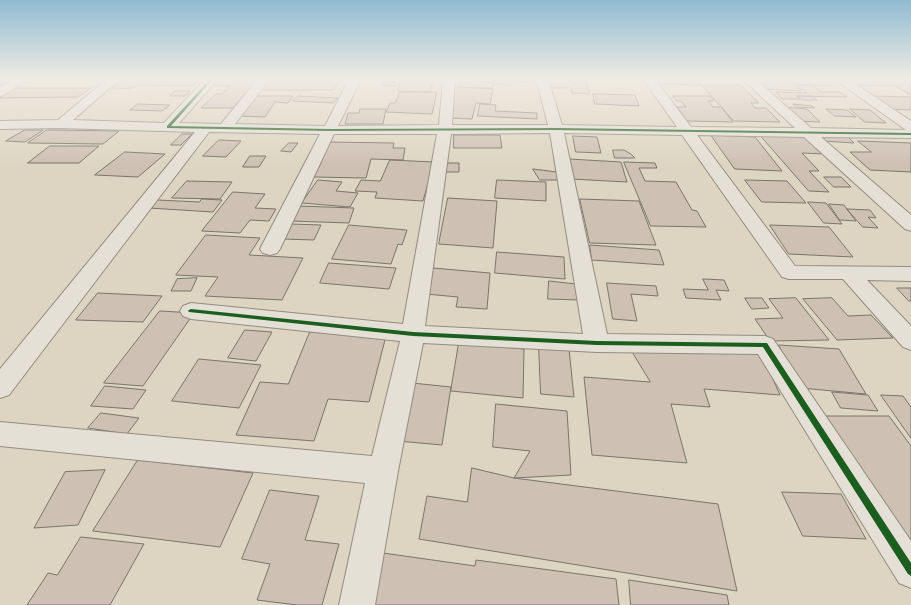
<!DOCTYPE html>
<style>
body{margin:0}
canvas{display:block;background:#ddd5c1}
</style>
<canvas width="911" height="605"></canvas>
<script>
const c = document.querySelector('canvas').getContext('2d');
c.lineJoin = 'round';
function fillPath(path, color) { c.fillStyle = color; c.fill(path, 'evenodd'); }
function stroke(path, color, width, dash) { c.strokeStyle = color; c.lineWidth = width; c.lineCap = dash ? 'butt' : 'round'; c.setLineDash(dash || []); c.stroke(path); }
const building = new Path2D(`
 M123,79H143L134,88L112,89Z
 M148,79H199L193,86L140,85Z
 M222,79H259L233,108H201L216,94H222L230,86H215Z
 M269,79L306,80L340,79L334,90H260Z
 M495,79H511V85L493,84V88L459,87L460,81L494,82Z
 M515,79H531V82H515Z
 M546,79H585L590,94L572,93L571,88H548Z
 M657,79H696L701,85L660,84Z
 M753,79H789L802,91L763,89Z
 M790,79H825L832,86L795,84Z
 M846,79H911V95L895,86L854,85Z
 M401,80L433,81L430,92L398,91Z
 M384,82H396V86H384Z
 M702,85H740L759,103H751L755,108H766L780,122L734,121Z
 M797,85H813L821,92H840L847,97L796,96L800,99H782L776,92L807,93Z
 M456,87L493,89L490,104L476,103L472,119L446,118Z
 M15,88H91L78,97L0,98Z
 M175,91H190L185,96H170Z
 M400,92H437L432,114L386,112L390,103H395Z
 M593,94L635,95L639,106L595,104Z
 M254,96H293L288,103L275,102L265,117L238,116Z
 M298,96L338,98L333,103L293,101Z
 M673,96H710L714,101H708L713,107H721L733,122L687,121L677,107H686L681,101H677Z
 M798,96H812L817,100H802Z
 M870,96L911,97V110L887,109Z
 M138,104L170,105L162,111L130,110Z
 M480,104L496,105L495,111L537,113V119L478,116Z
 M793,104L812,106L815,108L796,107Z
 M783,107L807,109L820,122L795,121Z
 M360,109H386L383,124H345L348,113H359Z
 M826,109L847,110L856,117L835,116Z
 M850,109L870,110L886,123L865,122Z
 M25,130H43L25,142L6,141Z
 M47,130L119,131L103,144L28,143Z
 M182,134H192L181,145H171Z
 M454,135H500L502,148H454Z
 M711,135L755,137L782,171L735,169Z
 M760,135L807,136L825,154L802,153L819,171H809L829,192L809,191Z
 M818,135L848,137L854,143L823,141Z
 M573,136L597,137L601,153L576,152Z
 M219,140L241,141L226,157L203,156Z
 M858,141L911,143V172L870,170L850,152H871Z
 M327,142L394,143L393,148H405L403,160L371,159L366,178L313,177Z
 M289,143H298L291,152L281,151Z
 M50,146H99L79,163H28Z
 M613,150H624L631,154L635,158H615Z
 M125,152L165,154L138,177L95,175Z
 M250,156H266L259,167H243Z
 M569,159L621,162L627,182L571,179Z
 M390,160L434,162L423,201L375,198L377,192L355,191L361,180L380,181Z
 M624,162L655,163L657,168H639L645,181L676,182L692,210L697,211L706,227L651,226Z
 M445,163H459V172H445Z
 M533,169L557,172L559,180H540Z
 M824,177H841L851,187H834Z
 M318,180L342,182L336,191L358,193L350,207L302,203Z
 M497,180L546,182V201L495,198Z
 M745,180L787,181L806,203L762,202Z
 M187,181L232,182L220,199L172,198Z
 M233,192L265,194L255,208L276,209L269,221L250,220L240,233L202,231Z
 M448,198L497,201L493,248L439,244Z
 M202,199L222,200L213,212L149,208L158,200L199,202Z
 M580,199L639,201L656,245L590,243Z
 M808,202L826,203L842,224L824,223Z
 M829,204L844,205L856,221L840,220Z
 M299,206L354,208L349,223L291,221Z
 M847,209L870,210L876,218L868,217L878,228L863,227Z
 M291,224L321,225L314,240L283,239Z
 M349,225L407,230L402,245L398,244L391,264L332,259Z
 M770,225L829,227L853,257L789,254Z
 M206,235L260,238L249,255L303,258L282,300L205,296L218,277L176,275Z
 M590,245L659,250L664,265L592,260Z
 M497,252L564,257L565,279L495,273Z
 M329,263L396,268L389,289L320,283Z
 M433,268L490,273L487,309L456,307L458,297L426,294Z
 M197,278L191,291H171L177,279Z
 M703,279L724,280L729,291L716,290L721,300L686,298L683,289L708,290Z
 M549,281L576,284L579,300L548,299Z
 M607,283L656,286L658,296L631,294L637,321L613,319Z
 M897,288H911V301H909Z
 M98,293L162,296L143,322L76,320Z
 M745,298H762L769,308L752,309Z
 M796,298L829,340L770,341L755,319L783,318L769,299Z
 M832,298L848,316L871,315L893,338L837,340L803,299Z
 M160,311L194,313L143,386L104,383Z
 M245,330L272,332L256,361L228,358Z
 M310,332L386,336L369,402L328,399L314,441L236,435L260,382L288,384Z
 M459,343L524,349L523,398L451,391Z
 M779,345L839,349L866,394L800,388Z
 M539,347L569,349L574,397L541,394Z
 M630,348L760,350L780,395L704,389L710,407L671,404L687,463L592,455L584,377L650,382Z
 M199,359L261,365L239,408L172,401Z
 M412,383L451,387L442,445L398,441Z
 M105,386L146,390L133,409L91,406Z
 M832,392L868,395L878,411L841,408Z
 M881,395L903,396L911,407V438Z
 M496,404L567,411L571,475L514,478L530,451L493,447Z
 M101,413L139,418L127,434L88,428Z
 M821,416H889L911,446V549Z
 M138,460L253,473L220,547L93,531Z
 M472,468L514,478L718,504L737,591L419,539L427,496L467,502Z
 M105,470L78,525L34,528L65,472Z
 M270,490L319,496L305,540L339,544L322,605H297L257,600L270,564L242,559Z
 M782,492L841,494L866,539L803,536Z
 M81,537L144,544L110,605H27L48,573L57,575Z
 M376,552L475,566L476,560L616,579L619,605H364Z
 M629,580L727,595L729,605H631Z`);
const minor = new Path2D(`
 M12,79H27L4,95L0,96V87Z
 M107,79H120L73,120L164,123L205,79H218L179,123L221,124L258,79H270L235,124L325,126L349,79H361L338,126L439,125L443,79H455L452,125H548L536,79H548L562,125L677,127L643,79H655L691,127L795,128L742,79H755L811,128L906,130L834,79H848L911,121V138L821,137L911,215V231L905,229L804,137L697,135L795,266L911,267V281L867,280L911,326V350L903,347L843,279H789L782,277L682,135L564,133L607,334L765,336L773,339L911,541V588L899,583L758,354L597,352L423,343L398,471L375,605H339L365,483L0,446V422L372,456L400,341L191,319L183,316L180,311L183,306L191,303L403,324L437,134H334L280,249L277,253L270,255L263,253L260,249L320,134L209,132L9,395L0,398V369L195,132L61,128L0,129V121L58,120ZM550,133L583,334L425,326L451,134Z`);
const cycleway = new Path2D(`
 M210,79H213L171,126L330,129L556,128L911,133V135L556,130L330,131L167,128V126Z
 M191,309L413,332L597,341L767,343L911,563V576L908,574L763,347L597,345L413,336L189,312L188,311L189,310Z`);
fillPath(building, '#cfc0b4');
stroke(building, '#7a746a', 1);
stroke(minor, '#928c80', 2);
fillPath(minor, '#e5e0d6');
fillPath(cycleway, '#1b5e20');
const sky = c.createLinearGradient(0, 0, 0, 164);
sky.addColorStop(0, '#90bad2');
sky.addColorStop(0.48, '#f0ece3');
sky.addColorStop(1, '#f0ece300');
c.fillStyle = sky;
c.fillRect(0, 0, 911, 164);
</script>
